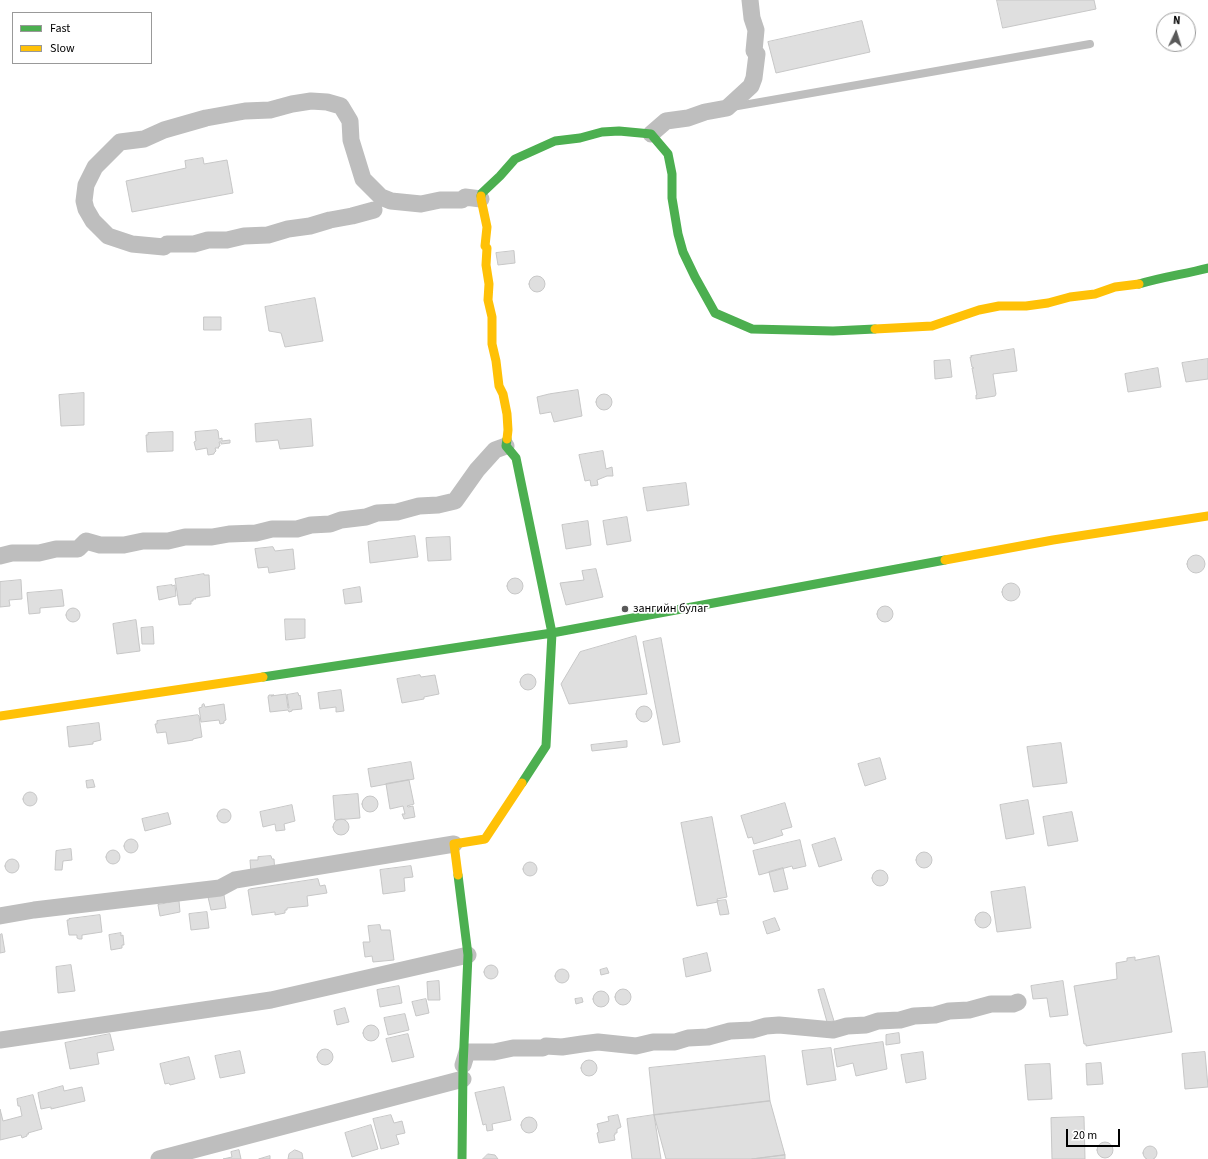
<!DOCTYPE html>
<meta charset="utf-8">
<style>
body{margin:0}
#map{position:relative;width:1208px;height:1159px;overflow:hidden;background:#fff;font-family:"Source Sans 3",sans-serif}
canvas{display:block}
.legend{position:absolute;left:12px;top:12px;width:140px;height:52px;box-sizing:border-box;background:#fff;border:1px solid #999;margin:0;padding:5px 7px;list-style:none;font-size:12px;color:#000}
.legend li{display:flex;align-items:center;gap:8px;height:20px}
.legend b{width:20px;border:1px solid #999}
.north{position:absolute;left:1156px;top:12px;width:40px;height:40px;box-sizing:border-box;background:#fff;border:1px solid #999;border-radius:50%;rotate:4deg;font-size:11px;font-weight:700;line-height:16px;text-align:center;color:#000}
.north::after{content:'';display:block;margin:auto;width:14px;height:18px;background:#595959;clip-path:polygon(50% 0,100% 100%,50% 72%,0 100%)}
.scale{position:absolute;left:1066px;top:1129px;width:54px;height:18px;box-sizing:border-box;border:2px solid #000;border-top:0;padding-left:5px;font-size:12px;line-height:14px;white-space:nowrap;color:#000;-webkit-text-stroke:3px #fff;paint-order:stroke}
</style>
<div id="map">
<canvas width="1208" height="1159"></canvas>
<ul class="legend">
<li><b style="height:5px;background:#4caf50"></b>Fast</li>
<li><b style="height:5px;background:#ffc107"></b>Slow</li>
</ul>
<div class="north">N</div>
<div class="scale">20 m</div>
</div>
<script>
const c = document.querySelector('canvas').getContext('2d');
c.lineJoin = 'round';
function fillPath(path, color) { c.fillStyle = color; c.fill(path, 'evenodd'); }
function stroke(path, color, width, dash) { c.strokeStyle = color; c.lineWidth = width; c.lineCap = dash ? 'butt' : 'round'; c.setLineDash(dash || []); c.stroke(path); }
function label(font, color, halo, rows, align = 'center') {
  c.font = font + ' "Source Sans 3",sans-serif'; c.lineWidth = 3.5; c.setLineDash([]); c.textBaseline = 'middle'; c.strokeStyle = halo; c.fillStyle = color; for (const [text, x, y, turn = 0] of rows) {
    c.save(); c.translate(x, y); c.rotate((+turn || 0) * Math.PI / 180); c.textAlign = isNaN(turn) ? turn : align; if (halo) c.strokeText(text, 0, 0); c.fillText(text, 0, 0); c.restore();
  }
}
const building = new Path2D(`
 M997,0H1094L1096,9L1003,28Z
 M862,21L870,52L776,73L768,42Z
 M203,158L204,164L227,160L233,193L132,212L126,181L186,168L185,161Z
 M514,251L515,263L498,265L496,253Z
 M529 284a8 8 0 1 1 16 0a8 8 0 1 1-16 0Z
 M315,298L323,341L285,347L281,333L269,331L265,307Z
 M204,317H221V330H204Z
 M1014,349L1017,371L993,374L996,394L995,396L976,399V395H977L972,368H974L972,367L970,357H972L971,356Z
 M1208,359V379L1186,382L1182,363Z
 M950,360L952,377L935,379L934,361Z
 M1158,368L1161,387L1128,392L1125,374Z
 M578,390L582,416L554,422L551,412L540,414L537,397L549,394Z
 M84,393V425L61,426L59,395Z
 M596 402a8 8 0 1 1 16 0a8 8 0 1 1-16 0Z
 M311,419L313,446L280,449L278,440L256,442L255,424Z
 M217,430L218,431L219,439L222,438V441L230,440V443L221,444V442H219L220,446L218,447L219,448H215L216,451L214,453V454L208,455L207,448L196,450L194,442L196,441L195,432Z
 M173,432V451L147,452L146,435H148V433Z
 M603,451L606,469L612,467L613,476H607L597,480L598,485L591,486L590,480L585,481L579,455Z
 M686,483L689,505L647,511L643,488Z
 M627,517L631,541L607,545L603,521Z
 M588,521L591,545L566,549L562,525Z
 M415,536L418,557L370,563L368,542Z
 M450,537L451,560L428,561L426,538Z
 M273,547L275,551L293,549L295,569L269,573L268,567L258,568L255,549Z
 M1187 564a9 9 0 1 1 18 0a9 9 0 1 1-18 0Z
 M596,569L603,597L566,605L560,583L584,580L582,571Z
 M204,574V575H209L210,596L195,598L196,599H193V601H191V604L179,605L175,579Z
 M507 586a8 8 0 1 1 16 0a8 8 0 1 1-16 0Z
 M21,580L22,599L9,600L10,606L0,607V582Z
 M1002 592a9 9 0 1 1 18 0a9 9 0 1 1-18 0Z
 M172,585V586L175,585L176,596L159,600L157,587Z
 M360,587L362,602L345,604L343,590Z
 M62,590L64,606L40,608V613L29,614L27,593Z
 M877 614a8 8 0 1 1 16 0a8 8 0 1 1-16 0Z
 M66 615a7 7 0 1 1 14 0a7 7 0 1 1-14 0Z
 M285,619H305V638L286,640Z
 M136,620L140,651L117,654L113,624Z
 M153,627L154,644H142L141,628Z
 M636,636L647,694L569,704L561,684L580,652Z
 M661,638L680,742L663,745L643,642Z
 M520 682a8 8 0 1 1 16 0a8 8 0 1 1-16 0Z
 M420,675L421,677L435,675L439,694L424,697V699L402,703L397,679Z
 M341,690L344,711L336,712V707L320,709L318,693Z
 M298,693L299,696L300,695L302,709L292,710V711L289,712L288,710L270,712L268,697L269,695H274L271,696L286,694L288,708H289L287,695Z
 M204,704L205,707L224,704L226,720L224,721V723L220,724L219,720L201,722L199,708L202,707V705Z
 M636 714a8 8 0 1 1 16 0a8 8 0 1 1-16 0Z
 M198,715L199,716L202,737L193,739V740L168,744L166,732L157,733L155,724H157V721Z
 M99,723L101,740L93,742V744L69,747L67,727Z
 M627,741V747L592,751L591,745Z
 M1061,743L1067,783L1033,787L1027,747Z
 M880,758L886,779L865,786L858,764Z
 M411,762L414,779L371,787L368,769Z
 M93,780L95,787L87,788L86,781Z
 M409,780L414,804L407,806L408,807L413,806L415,817L404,819L402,814H405L403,806L390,809L386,784Z
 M23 799a7 7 0 1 1 14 0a7 7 0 1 1-14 0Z
 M358,794L360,818L335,820L333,796Z
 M362 804a8 8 0 1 1 16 0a8 8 0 1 1-16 0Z
 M1028,800L1034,834L1006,839L1000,805Z
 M785,803L792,827L781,830L783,835L754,844L752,837L748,838L741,816Z
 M292,805L295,821L284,824L285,830L276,831L275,824L263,827L260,812Z
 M217 816a7 7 0 1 1 14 0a7 7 0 1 1-14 0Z
 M1072,812L1078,841L1048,846L1043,817Z
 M168,813L171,824L145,831L142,819Z
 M712,817L727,897L717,899L718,902L697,906L681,823Z
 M333 827a8 8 0 1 1 16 0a8 8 0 1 1-16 0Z
 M835,838L842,860L819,867L812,845Z
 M124 846a7 7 0 1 1 14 0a7 7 0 1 1-14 0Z
 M800,840L806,866L793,869L792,866L759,875L753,851Z
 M71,849L72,860L63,861L62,870H55L56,851Z
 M106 857a7 7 0 1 1 14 0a7 7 0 1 1-14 0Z
 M916 860a8 8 0 1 1 16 0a8 8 0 1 1-16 0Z
 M271,856L272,859H274L275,873L251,874L250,860H258V857Z
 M5 866a7 7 0 1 1 14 0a7 7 0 1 1-14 0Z
 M523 869a7 7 0 1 1 14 0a7 7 0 1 1-14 0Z
 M411,866L413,877L404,878L405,891L383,894L380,870Z
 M783,868L788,889L774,892L769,872Z
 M872 878a8 8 0 1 1 16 0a8 8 0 1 1-16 0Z
 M318,879L320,886L325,885L327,893L307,896L308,906L287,908V910H285V913L275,915V912L252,915L248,890L250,889Z
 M1025,887L1031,928L997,932L991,892Z
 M224,895L226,908L211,910L208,897Z
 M726,900L729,914L720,915L717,901Z
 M179,901L180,912L160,916L158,905Z
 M207,912L209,928L191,930L189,914Z
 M975 920a8 8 0 1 1 16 0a8 8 0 1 1-16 0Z
 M100,915L102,932L82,935V939H79L77,938V935H69L67,920H69V919Z
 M775,918L780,930L767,934L763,922Z
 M380,925L381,930H390L394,960L373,962L372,956L365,957L363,942H370L368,926Z
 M121,933V936L123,935L124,945H122V948L111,950L109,935Z
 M2,934L5,952L0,953V935Z
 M707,953L711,971L686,977L683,959Z
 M1159,956L1172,1032L1086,1046V1044H1084L1074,986L1117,979L1116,963L1127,961V958L1135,957V960Z
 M484 972a7 7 0 1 1 14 0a7 7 0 1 1-14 0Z
 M71,965L75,991L58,993L56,967Z
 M607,968L609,973L601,975L600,970Z
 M555 976a7 7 0 1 1 14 0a7 7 0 1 1-14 0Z
 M439,981L440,1000H428L427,982Z
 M1063,981L1068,1015L1050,1017L1047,998L1033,999L1031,986Z
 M399,986L402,1003L380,1007L377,990Z
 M824,989L834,1021L827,1022L818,990Z
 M615 997a8 8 0 1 1 16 0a8 8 0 1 1-16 0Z
 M593 999a8 8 0 1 1 16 0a8 8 0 1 1-16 0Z
 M582,998L583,1002L576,1004L575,999Z
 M426,999L429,1013L416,1016L412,1002Z
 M345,1008L349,1022L337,1025L334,1011Z
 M405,1014L409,1030L388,1035L384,1018Z
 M363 1033a8 8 0 1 1 16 0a8 8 0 1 1-16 0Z
 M899,1033L900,1043L886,1045V1035Z
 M110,1034L114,1050L97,1053L99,1064L70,1069L65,1043Z
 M408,1034L414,1057L392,1062L386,1039Z
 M883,1042L887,1069L856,1076L853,1063L837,1067L834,1049L851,1046Z
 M831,1048L836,1080L807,1085L802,1051Z
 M317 1057a8 8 0 1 1 16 0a8 8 0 1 1-16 0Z
 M240,1051L245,1073L220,1078L215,1056Z
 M923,1052L926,1079L906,1083L901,1055Z
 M1205,1052L1208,1087L1185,1089L1182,1054Z
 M765,1056L770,1101L654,1115L649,1068Z
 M189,1057L195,1079L170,1085L169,1083L165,1084L160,1064Z
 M581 1068a8 8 0 1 1 16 0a8 8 0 1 1-16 0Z
 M1101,1063L1103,1084L1087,1085L1086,1064Z
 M1050,1064L1052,1099L1028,1100L1025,1065Z
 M63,1086L64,1091L82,1087L85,1101L51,1109V1107L41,1109L38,1093Z
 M504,1087L511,1120L492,1124L493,1130L487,1131L486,1124L483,1125L475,1093Z
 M33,1095L42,1129L28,1133L29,1134H27V1136L22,1138L21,1135L0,1140V1109L3,1121L22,1116L20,1106H18L17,1099Z
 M770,1101L785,1155L752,1159H666L654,1115Z
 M391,1115L394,1123L402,1121L405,1133L396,1135L399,1144L381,1149L373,1119Z
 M618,1115L621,1127L617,1129V1133H615V1135H614L615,1140L599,1143L597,1133L599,1132L597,1124L609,1121L608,1117Z
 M654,1115L661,1159H632L627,1119Z
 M1084,1117L1085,1159H1052L1051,1118Z
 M521 1125a8 8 0 1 1 16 0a8 8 0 1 1-16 0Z
 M371,1125L378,1149L352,1157L345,1133Z
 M1097 1150a8 8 0 1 1 16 0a8 8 0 1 1-16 0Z
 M1143 1153a7 7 0 1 1 14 0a7 7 0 1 1-14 0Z
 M239,1150L241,1159H223L232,1157L231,1152Z
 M295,1150L298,1151L302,1153L303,1159H288L289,1154Z
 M488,1154L495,1155L498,1159H483Z
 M785,1155V1159H752Z
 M270,1156V1159H259Z`);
const lane = new Path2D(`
 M732,107L1090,44`);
const street = new Path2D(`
 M651,134L666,121L688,118L705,112L727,108L751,86L754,78L757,54L754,51L756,30L752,18L750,0
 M374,210L352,216L330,220L310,226L288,229L268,235L244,236L227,240H208L194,244H167L164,247L132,244L108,236L93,221L86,209L84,201L86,185L95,167L120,142L144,139L164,130L206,118L245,111L270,110L292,104L311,101L327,102L341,106L350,121L351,140L363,179L381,197L391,201L421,204L440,200H462L465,197L481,199
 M0,556L12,553H39L56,549H78L86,541L100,545H124L143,541H168L185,537H212L229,534L256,533L272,529H297L311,525L330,524L341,520L366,517L377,513L397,512L419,506L438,505L455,501L477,470L495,450L506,446
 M0,916L34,910L220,888L235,880L454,844
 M0,1040L271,1000L468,955
 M463,1065L467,1052H494L513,1048H543L546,1046L562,1047L582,1044L598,1042L636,1046L653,1042H675L688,1038L708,1037L730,1031L752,1030L766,1026L779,1025L833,1030L847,1026L866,1025L878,1021L900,1020L914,1016L935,1015L949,1011L969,1010L991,1004H1013L1018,1002
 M159,1159L463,1079`);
const fast = new Path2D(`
 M481,196L482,193L500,176L515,159L555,141L580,138L602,132L619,131L651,134L668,154L672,174V198L678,234L683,252L695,277L715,313L752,329L833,331L875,329
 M1139,284C1162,277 1185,274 1208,268
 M263,677L552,633L516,458L506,446L507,439
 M522,783L546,746L552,633L945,560
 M458,875L468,955L463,1067L462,1159`);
const slow = new Path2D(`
 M481,196V199L487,227L485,246L487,248L486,265L489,284L488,300L492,317V344L496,361L499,386L503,394L507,414L508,430L507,439
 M875,329L932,326L979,310L999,306H1026L1048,303L1070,297L1095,294L1115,287L1139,284
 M945,560L1053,540L1208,516
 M0,716L263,677
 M458,875L454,844L485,839L522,783`);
const markers = [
 [625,609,4,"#595959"]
];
const poiNames = [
 ["зангийн булаг",633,609]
];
fillPath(building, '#dfdfdf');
stroke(building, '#c7c7c7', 1);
stroke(lane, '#bebebe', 8);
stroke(street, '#bebebe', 17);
stroke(fast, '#4caf50', 9);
stroke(slow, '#ffc107', 9);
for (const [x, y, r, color] of markers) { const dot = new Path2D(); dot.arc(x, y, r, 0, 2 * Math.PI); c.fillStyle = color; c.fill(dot); stroke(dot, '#fff', 1.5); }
label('12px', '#000', '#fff', poiNames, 'left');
</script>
